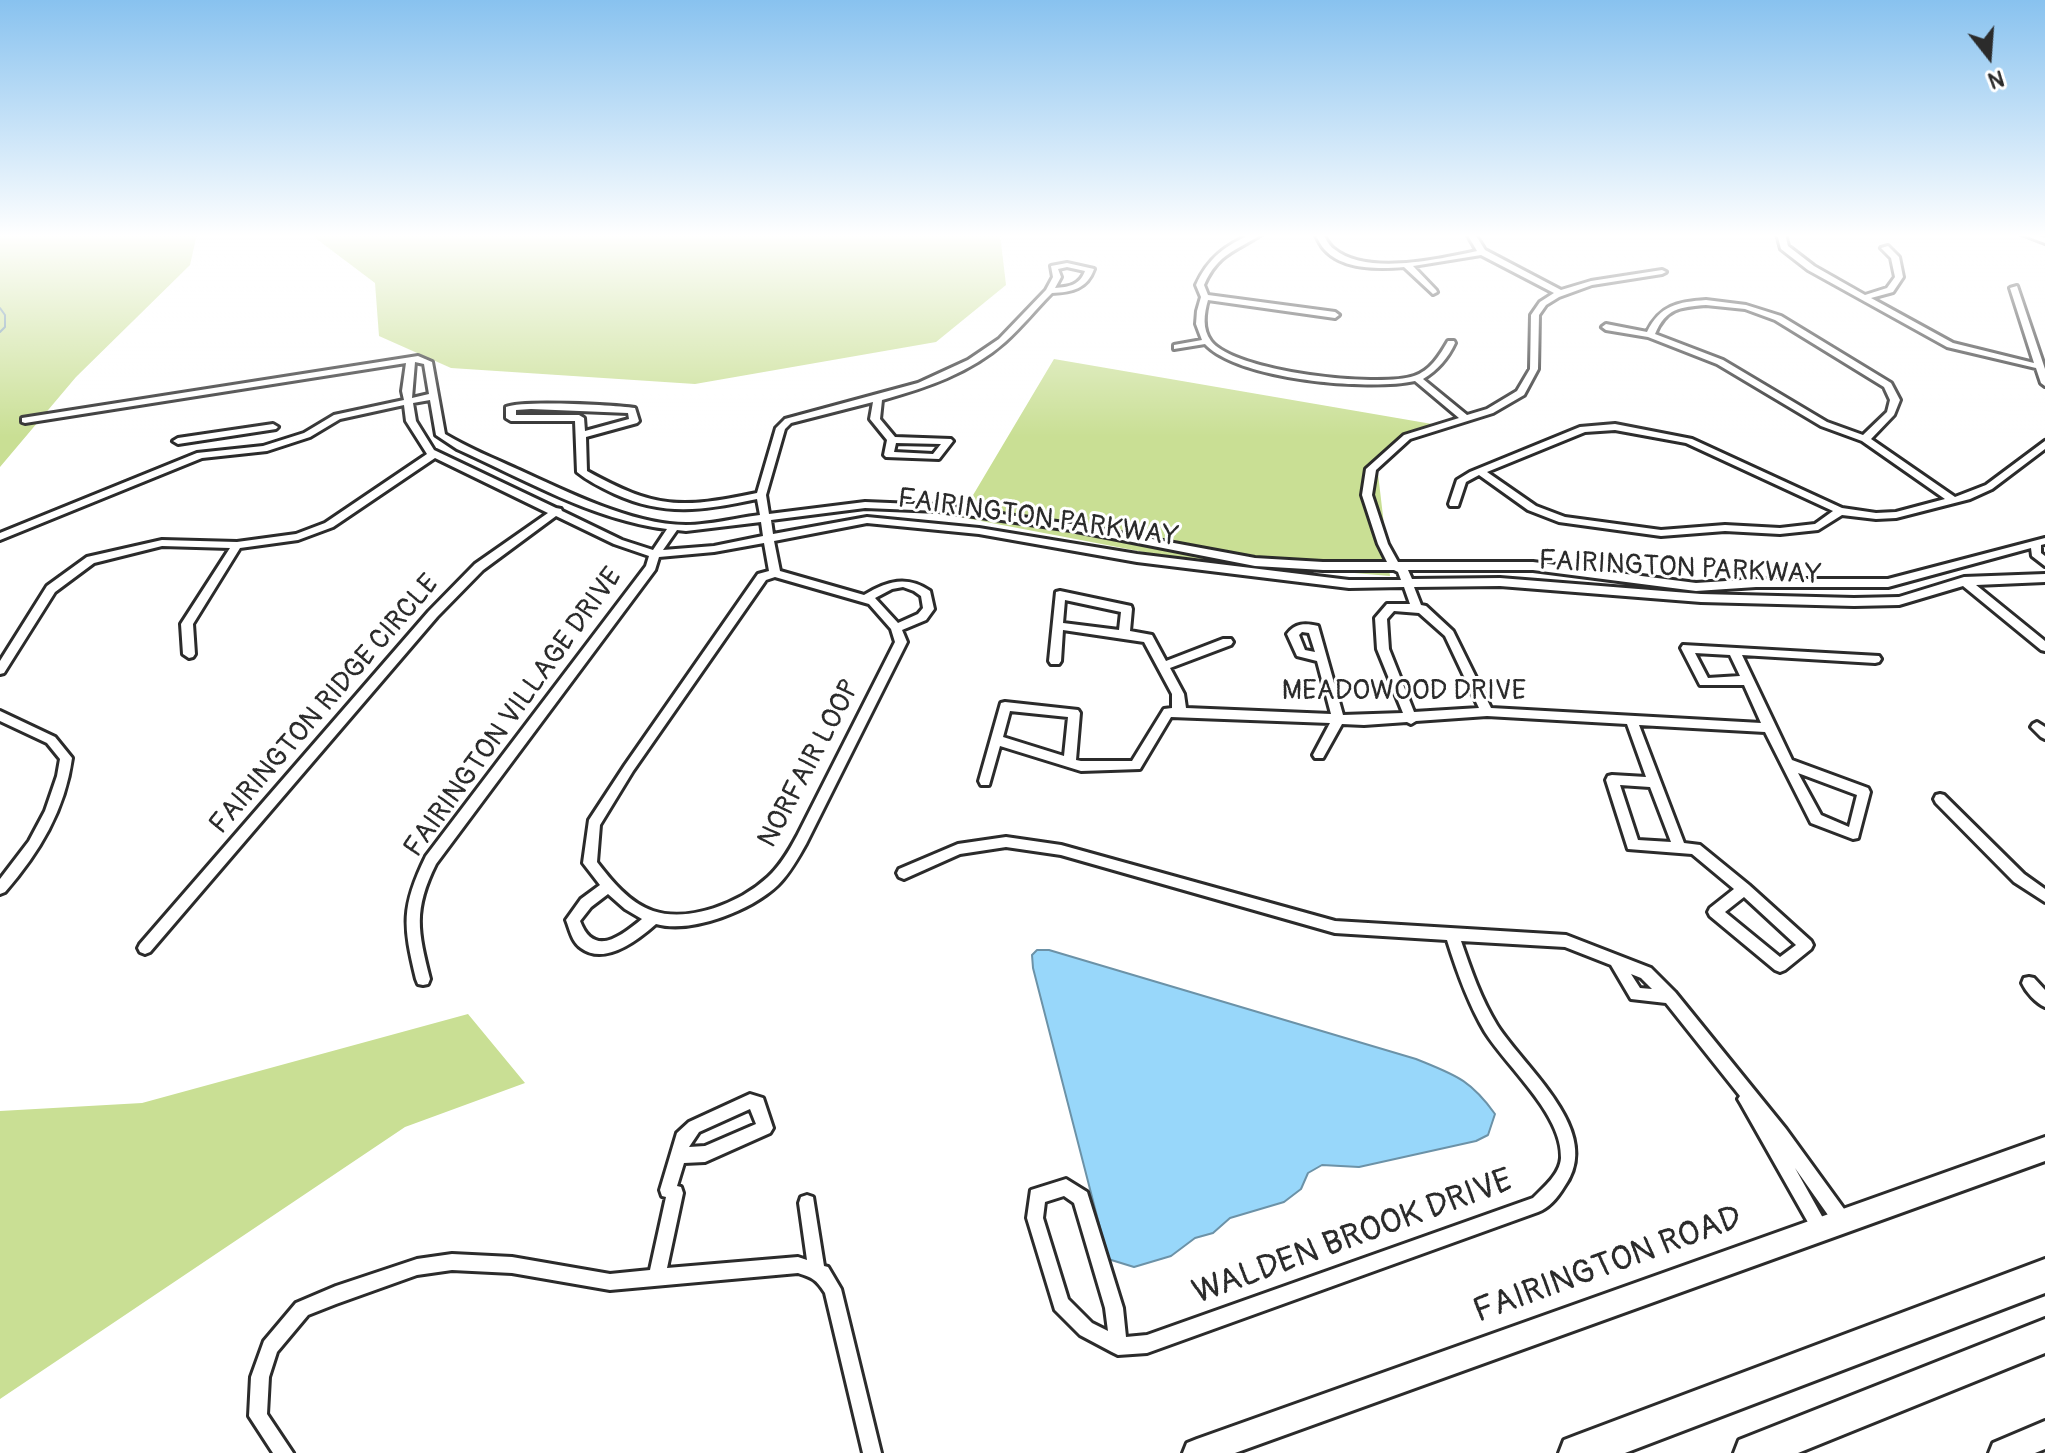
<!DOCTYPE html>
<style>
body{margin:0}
#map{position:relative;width:2045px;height:1453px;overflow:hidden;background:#fff;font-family:Pangolin,sans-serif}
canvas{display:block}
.north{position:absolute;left:1949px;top:16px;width:80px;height:80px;-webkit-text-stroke:6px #fff;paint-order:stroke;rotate:163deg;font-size:22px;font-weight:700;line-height:32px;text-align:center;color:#2b2b2b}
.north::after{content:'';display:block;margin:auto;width:28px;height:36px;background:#2b2b2b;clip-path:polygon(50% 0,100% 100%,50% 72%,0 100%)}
</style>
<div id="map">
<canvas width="2045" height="1453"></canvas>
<div class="north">N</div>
</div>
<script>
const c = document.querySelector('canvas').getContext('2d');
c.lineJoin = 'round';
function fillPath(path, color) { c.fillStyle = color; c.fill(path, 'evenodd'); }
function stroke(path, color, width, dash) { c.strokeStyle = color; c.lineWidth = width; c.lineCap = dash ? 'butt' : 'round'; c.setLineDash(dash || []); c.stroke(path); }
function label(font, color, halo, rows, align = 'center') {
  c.font = font + ' Pangolin,sans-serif'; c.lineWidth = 6; c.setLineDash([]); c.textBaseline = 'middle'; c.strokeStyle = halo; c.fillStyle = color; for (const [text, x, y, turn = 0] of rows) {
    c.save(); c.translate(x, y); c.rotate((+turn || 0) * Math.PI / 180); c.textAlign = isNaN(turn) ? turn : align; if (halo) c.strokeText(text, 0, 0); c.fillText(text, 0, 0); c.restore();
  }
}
const green = new Path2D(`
 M0,234H197L190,265L76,377L0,467Z
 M310,234H1000L1006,285L936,342L695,384L451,368L379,336L375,283Z
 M1054,359L1432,424L1377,465L1390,576L1175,558L960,517Z
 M468,1014L525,1083L405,1127L0,1399V1111L142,1103Z`);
const water = new Path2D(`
 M1037,950H1049L1416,1059C1455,1075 1470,1079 1495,1114L1488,1135L1476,1141L1359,1167L1322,1165L1308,1173L1301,1189L1284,1202L1230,1218L1213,1233L1195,1238L1171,1256L1134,1267L1108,1259L1033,968L1032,955Z`);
const stream = new Path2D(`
 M0,308L5,315V327L0,332`);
const street = new Path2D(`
 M1252,234H1262C1236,251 1218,253 1204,285L1208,295L1335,312L1339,315L1335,318L1208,300C1204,314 1202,329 1211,341C1235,372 1378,388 1414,376C1430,371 1440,355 1448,341H1454L1455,343C1448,358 1438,370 1423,379L1467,415L1487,409L1517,391L1530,369L1531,315L1540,302L1554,293L1481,255L1413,266L1436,290L1437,292L1433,294L1404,267C1380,269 1343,270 1325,250C1321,246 1318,239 1315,234H1323C1326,239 1329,246 1334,249C1367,276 1439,259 1477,251L1467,234H1475L1485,250L1561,290L1591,281L1662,270L1666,272L1662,274L1592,285L1559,297L1546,305L1539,315L1538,369L1524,395L1493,413L1410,439L1376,470L1372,495L1388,544L1398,562H1533L1696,583L1756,579H1888L2045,538V544L2041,545V553L2045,556V566L2032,556L2031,548L1888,587H1756L1696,591L1533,570H1408L1412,579L1500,578L1701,594L1854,598L1899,597L1964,577L2045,574V582L1976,585L2045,641V651L2041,650L1963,586L1899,605L1854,606L1701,602L1500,586L1414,587L1421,605L1426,606L1453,631L1491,708L1761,723L1744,685H1700L1681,648L1683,645L1879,656L1881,659L1879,662L1875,663L1742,655L1792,760L1868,788L1870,792L1859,834L1858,838L1853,839L1811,823L1765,732L1639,725L1684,843L1700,845L1749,885L1811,941L1813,945L1811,949L1785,970L1780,972L1775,970L1710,916L1708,912L1710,908L1734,889L1692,854L1628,849L1606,780L1608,776L1612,775L1646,777L1627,724L1487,716L1416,721L1411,724L1407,722L1364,725L1342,724L1323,758H1315L1313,755L1330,723L1171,717L1140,769L1081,771L1000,746L989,785H981L979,781L1001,703L1005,702L1078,710L1080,713L1076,760L1081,761H1132L1164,709L1172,708V694L1144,642L1063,630L1061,661L1059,664H1051L1049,661L1056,592L1060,591L1131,606L1132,609L1130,631L1152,635L1166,661L1223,639H1231L1233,642L1231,645L1170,668L1184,694L1186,708L1331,714L1317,661L1297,656L1287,634C1295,623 1305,623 1318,626L1343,715L1403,713L1377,649L1375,618L1387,604H1410L1404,587L1349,588L1137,562L979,534L867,523L774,541L780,571L864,595C887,581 907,575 930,591L934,609L926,620L902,630L907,642L806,844C798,858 790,873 778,885C752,910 692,934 656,924C638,940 605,966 581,948C572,942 570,930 566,920L581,899L600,885L583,863L589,820L625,765L758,574L769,571L764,543L714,552L659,557L655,570L436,864C413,910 418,931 430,979L428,984L423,985L418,984L416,979C403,925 401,907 426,856L646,566L649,556L614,544L556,516L483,570L437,617L150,952L145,954L140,952L138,948L140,944L429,611L475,564L548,513L435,458L333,527L298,540L240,548L193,624L195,654L193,657L189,658L183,654L181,624L230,548L162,546L94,563L55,592L4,673L0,674V661L47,586L87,557L162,540L237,542L296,534L325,523L427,454L406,421L404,405L340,419L310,437L267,451L202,458L0,540V533L197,453L263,446L304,433L334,415L404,400L402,391L406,363L25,423L22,422V418L418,356L432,362L445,434C468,448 493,458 517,469C566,491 632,525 686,525C710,525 736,518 760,515L757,499C705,510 665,517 615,494C602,488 588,481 577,472L575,421H511L506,418V407C521,400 615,405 635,408L639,421L637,423L586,437L587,471C656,509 680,509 757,493L776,428L785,419L918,383L968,360L999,339L1046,290L1053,277L1051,266L1067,263L1094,269C1087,289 1072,292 1052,293C1036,309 1022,327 1005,342C970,373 926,388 882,400L880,419L895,437L951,439L953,441L939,459L886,457L884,455L887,440L870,419L873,402L791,423L785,429L766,495L769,514L865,502L939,505L1071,524L1255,558L1323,562H1387L1378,544L1362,495L1366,469L1404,435L1459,418L1415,381C1369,391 1238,380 1205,344L1174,349V345L1202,340L1196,324L1197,311L1201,297L1196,285C1208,258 1226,245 1252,234ZM1067,267L1085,271C1080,285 1069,287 1055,288L1061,277L1058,269ZM415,362L424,364L429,394L412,398ZM430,400L436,435L457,449C524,479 593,520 667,529L653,550L622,540L562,511L561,509L556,508L434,450L416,421L413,403ZM531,409L628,413L629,419L585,431L584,418L579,415H516V410ZM896,443L941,444L933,454L894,452ZM865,508L939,511L1071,530L1255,566L1323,570H1394L1398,572L1401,580H1349L1137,554L979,528L867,517L773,534L771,520ZM761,522L763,536L714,546L663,550L677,530L686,531ZM775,577L869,604L891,629L895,642L797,836C789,851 780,866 768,877C740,903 689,923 653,911C629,903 611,880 597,862L600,825L633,771L766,580ZM903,587L914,591L921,596L923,608L918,614L898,623L875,598L892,589ZM1065,600L1121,612L1119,630L1063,623ZM1394,611L1419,613L1445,636L1479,708L1414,712L1389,649L1387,619ZM1302,632L1309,633L1315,652L1305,650L1299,635ZM1695,653L1730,655L1740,676L1708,678ZM1010,711L1068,717L1064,756L1003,737ZM1798,773L1857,795L1849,827L1821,815ZM1620,785L1650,787L1671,842L1638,840ZM608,894L625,909L642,919C621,936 594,958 580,921L591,907ZM1744,897L1796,945L1780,957L1725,912Z
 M1777,234H1785L1788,246L1814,266L1865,295L1887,288L1895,277L1891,258L1881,248L1888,246L1899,257L1903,277L1893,292L1871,298L1953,343L2034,363L2010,288L2017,286L2045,369V386L2041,383L2036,368L1947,347L1808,270L1781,249Z
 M2021,234H2032L2045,238V243Z
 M1706,300L1746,305L1781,316L1891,383L1900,400L1894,415L1871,439L1955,497L1986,485L2045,441V449L1992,489L1970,499L1896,518L1876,519L1842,515L1818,530L1780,534L1725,531L1661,536L1559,522L1528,510L1479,475L1466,482L1458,506H1450L1449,504L1457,480L1470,472L1580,427L1615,424L1692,439L1842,508L1876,513L1896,512L1945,499L1862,441L1821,426L1717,364L1648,337L1606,330L1602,327L1606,324L1647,332C1660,305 1678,302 1706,300ZM1706,305L1745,309L1775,320L1884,387L1890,400L1887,412L1863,435L1827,422L1723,360L1655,334C1666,308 1680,307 1706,305ZM1615,430L1686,443L1833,511L1815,524L1780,528L1725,525L1661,530L1565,517L1536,506L1487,472L1585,432Z
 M273,424L278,427L276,429L178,444L173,441L178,438Z
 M0,711L55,737L72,758C65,810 39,853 5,892L0,894V879L29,841L45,811L57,776L60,759L47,743L0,721Z
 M2037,722L2045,727V739L2041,737L2031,727L2033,724Z
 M1940,794L1944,795L2024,874L2045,889V902L2014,882L1936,803L1934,799L1936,795Z
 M1006,837L1061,845L1335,921L1566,935L1651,968L1675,992L1786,1129L1847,1213L1849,1219L1847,1225L1841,1227L1835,1225L1795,1168L1828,1227L1826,1233L1820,1235L1814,1233L1741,1104L1738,1099L1740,1096L1666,1003L1631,999L1611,965L1565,947L1461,941C1471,970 1481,999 1497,1025C1525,1069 1605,1132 1564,1187C1558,1197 1549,1208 1538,1212L1147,1353L1118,1355L1112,1352L1080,1335L1055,1310L1027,1218L1031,1190L1066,1179L1087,1192L1123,1308L1126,1337L1147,1335L1533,1198C1544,1187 1560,1174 1561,1158C1563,1115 1507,1067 1485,1032C1468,1003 1457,972 1447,940L1335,933L1061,855L1006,847L960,854L904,879L899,877L897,873L899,869L958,844ZM1631,974L1641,978L1652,989L1640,988ZM1064,1196L1074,1203L1105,1308L1108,1331L1092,1323L1068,1299L1043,1218L1045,1202Z
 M2029,977L2034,978L2045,990V1007C2036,1003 2026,992 2022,983L2024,978Z
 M750,1094L763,1098L773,1128L770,1133L705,1162L684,1163L677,1186L681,1187L683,1193L667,1268L798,1257L807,1260L799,1203L801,1197L807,1195L813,1197L824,1266L828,1267L841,1289L881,1453H863L825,1293C816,1279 813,1278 798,1273L610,1290L512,1273L452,1270L417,1275L336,1304L308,1315L277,1352L269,1377L267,1414L293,1453H273L249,1416L251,1377L264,1341L296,1303L336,1286L417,1259L452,1254L512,1257L610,1274L650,1270L666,1197L662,1196L660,1190L677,1133L689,1122ZM750,1109L756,1124L705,1146L689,1147L699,1132Z`);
const secondary = new Path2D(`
 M2045,1137V1161L1235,1453H1183L1187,1443L1197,1439Z
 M2045,1421V1449L2035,1453H1989L1993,1443Z`);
const highway = new Path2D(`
 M2045,1259V1293L1625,1453H1559L1564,1440L1577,1435Z
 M2045,1319V1353L1798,1453H1734L1739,1440Z`);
const streetNames = [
 ["FAIRINGTON PARKWAY",1038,519,8],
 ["FAIRINGTON PARKWAY",1680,569,3],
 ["MEADOWOOD DRIVE",1404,692],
 ["FAIRINGTON RIDGE CIRCLE",325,705,-49],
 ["FAIRINGTON VILLAGE DRIVE",514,713,-54],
 ["NORFAIR LOOP",810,764,-62]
];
const nearStreetnames = [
 ["WALDEN BROOK DRIVE",1353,1238,-20],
 ["FAIRINGTON ROAD",1608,1266,-20]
];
fillPath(green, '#c9df94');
fillPath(water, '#98d7fa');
stroke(water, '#6c92a7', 2);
stroke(stream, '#6c92a7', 2);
stroke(street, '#2b2b2b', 6);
stroke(secondary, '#2b2b2b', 6);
stroke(highway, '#2b2b2b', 6);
fillPath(street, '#fff');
fillPath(secondary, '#fff');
fillPath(highway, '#fff');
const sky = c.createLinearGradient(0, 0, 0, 437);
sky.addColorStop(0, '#88c2ef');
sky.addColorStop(0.54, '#fff');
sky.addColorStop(1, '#ffffff00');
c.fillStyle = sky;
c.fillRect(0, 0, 2045, 437);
label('28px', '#2b2b2b', '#fff', streetNames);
label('34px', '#2b2b2b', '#fff', nearStreetnames);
</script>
